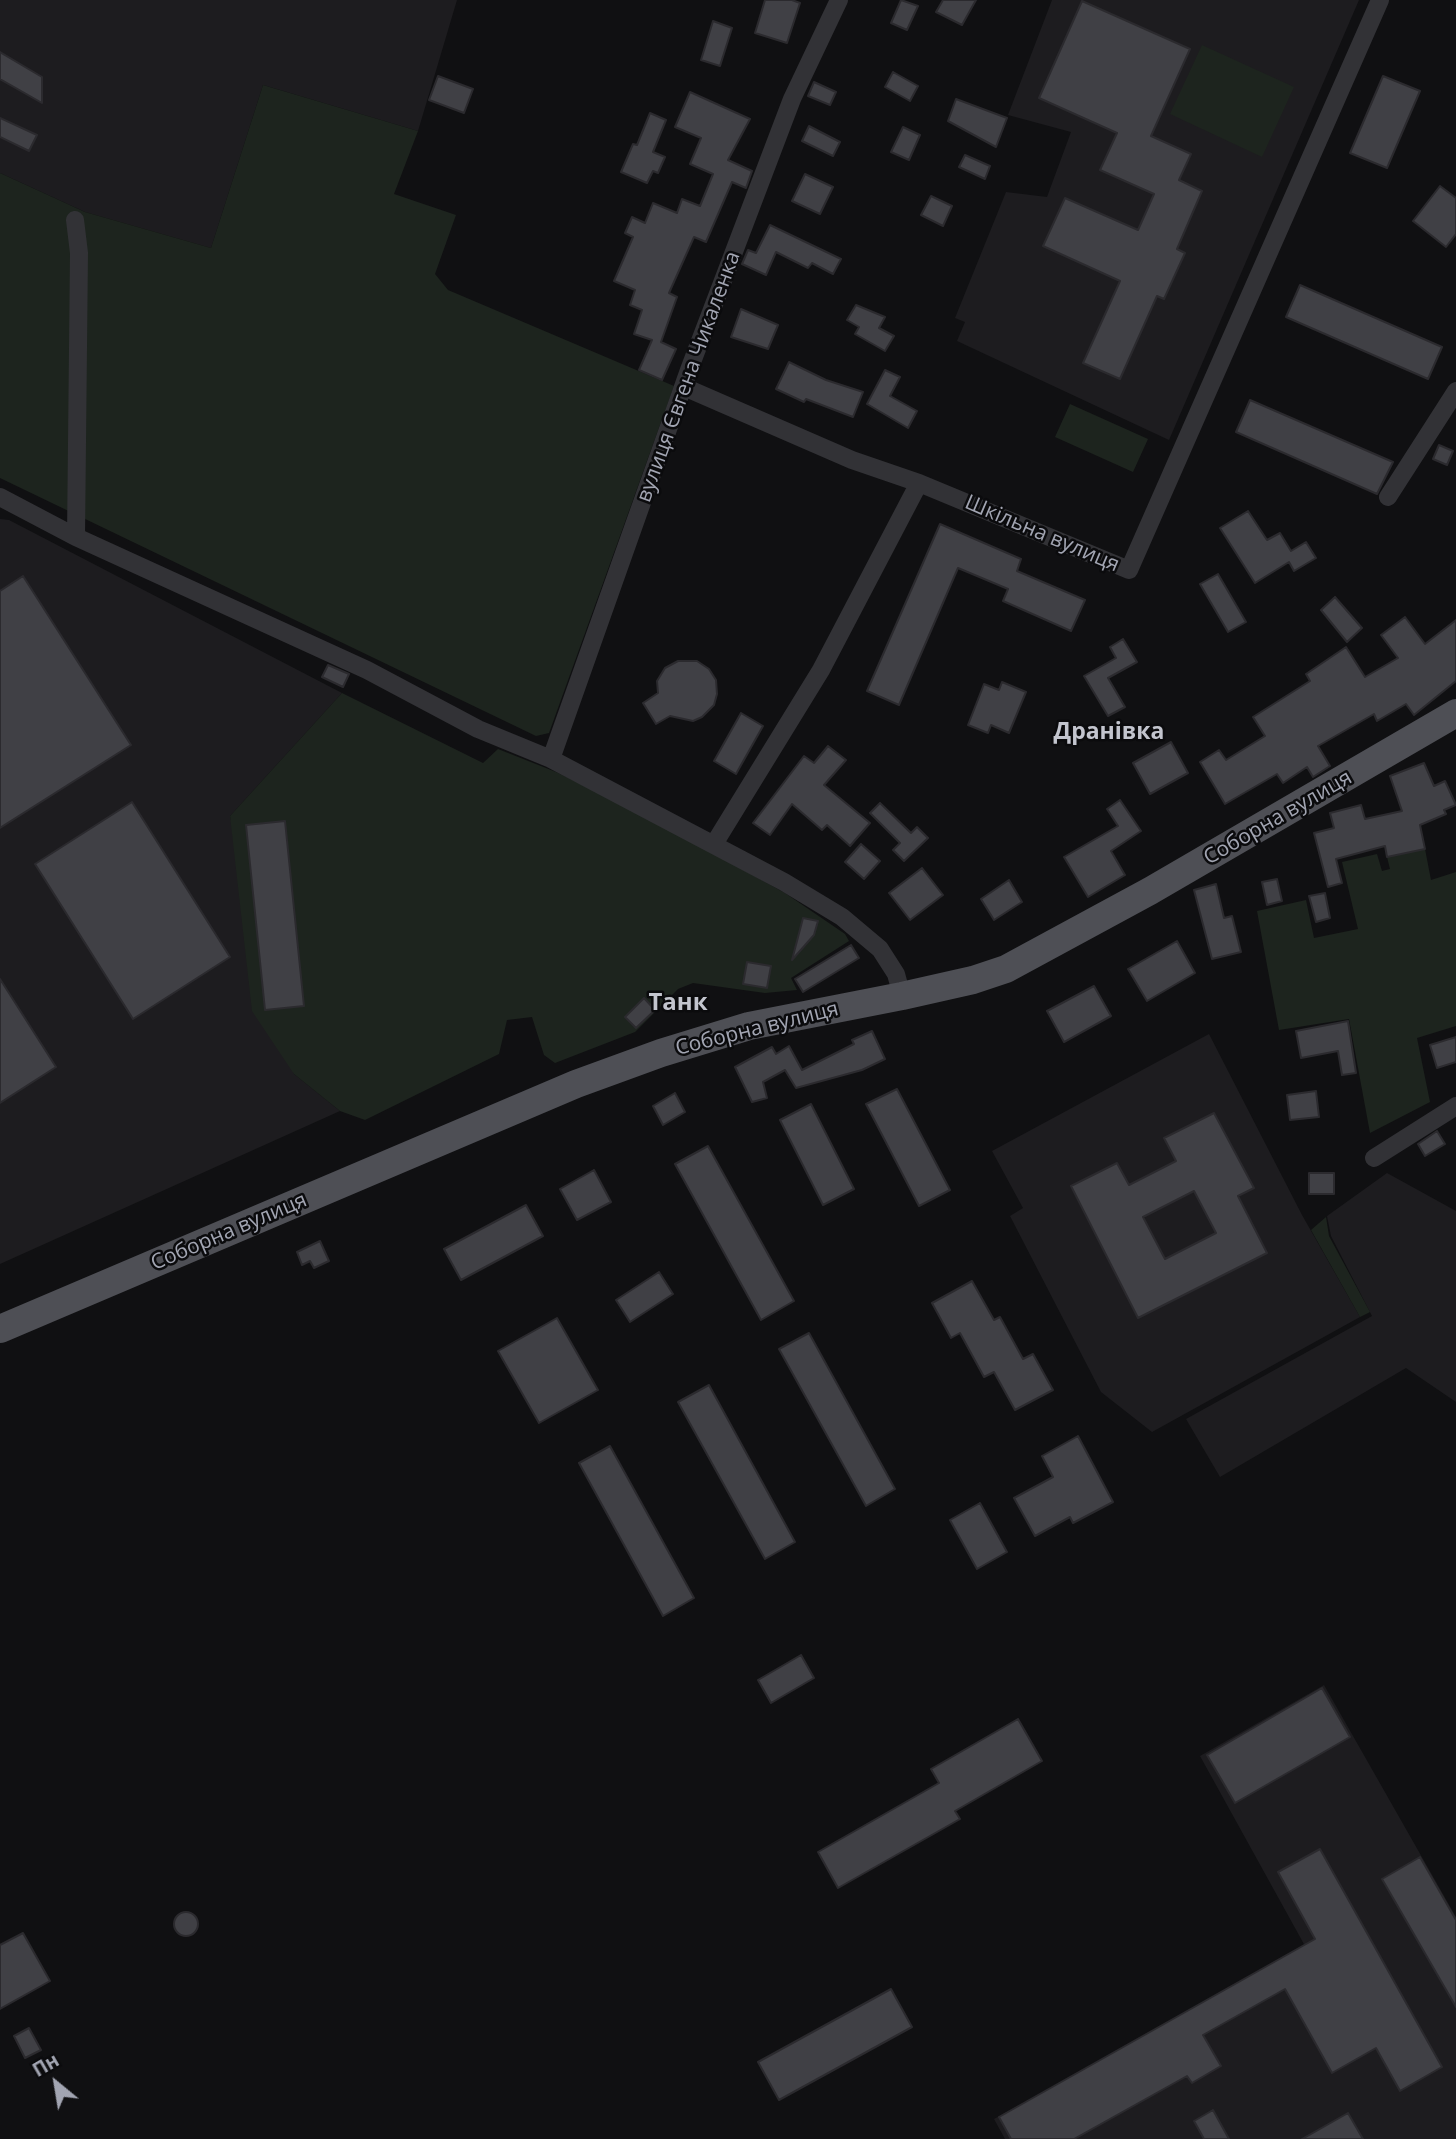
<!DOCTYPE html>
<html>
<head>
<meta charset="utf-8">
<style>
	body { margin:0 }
	#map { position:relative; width:1456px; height:2139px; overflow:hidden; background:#101012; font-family:"Open Sans",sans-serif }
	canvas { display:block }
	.north { position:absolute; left:21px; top:2048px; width:70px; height:70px; -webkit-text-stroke:5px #0b0b0d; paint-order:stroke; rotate:330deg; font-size:19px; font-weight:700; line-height:28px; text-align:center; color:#a2a5b2 }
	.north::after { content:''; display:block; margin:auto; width:24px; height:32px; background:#a2a5b2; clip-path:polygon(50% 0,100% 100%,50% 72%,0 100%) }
</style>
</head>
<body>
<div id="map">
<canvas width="1456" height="2139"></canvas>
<div class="north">Пн</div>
</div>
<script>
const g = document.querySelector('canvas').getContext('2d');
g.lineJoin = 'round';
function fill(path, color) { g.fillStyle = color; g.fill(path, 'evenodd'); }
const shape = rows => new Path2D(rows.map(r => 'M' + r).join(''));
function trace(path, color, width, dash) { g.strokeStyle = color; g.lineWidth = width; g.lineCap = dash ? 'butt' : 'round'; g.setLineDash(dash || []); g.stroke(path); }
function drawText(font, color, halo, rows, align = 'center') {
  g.font = font + ' "Open Sans",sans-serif'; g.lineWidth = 5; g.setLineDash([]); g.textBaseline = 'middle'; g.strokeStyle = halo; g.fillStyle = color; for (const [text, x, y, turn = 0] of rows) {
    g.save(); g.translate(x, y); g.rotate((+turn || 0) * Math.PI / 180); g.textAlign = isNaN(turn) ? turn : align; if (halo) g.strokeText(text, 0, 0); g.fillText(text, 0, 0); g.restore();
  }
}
const built = shape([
	[0,0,457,0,418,131,263,85,211,248,85,212,0,173],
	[1052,0,1359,0,1169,440,957,341,965,322,955,318,1006,192,1047,197,1071,132,1008,115],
	[0,519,9,520,342,693,230,816,294,1074,340,1111,0,1264],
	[1209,1034,1302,1215,1360,1317,1152,1432,1101,1392,1010,1216,1023,1208,992,1151],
	[1387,1173,1456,1211,1456,1402,1406,1368,1220,1477,1186,1419,1372,1316,1331,1236,1327,1216],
	[1324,1685,1456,1917,1456,2139,1005,2139,994,2119,1305,1946,1200,1756]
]);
const green = shape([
	[1202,45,1294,87,1262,157,1170,114],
	[263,85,418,131,394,194,456,215,435,274,448,290,674,386,549,733,536,736,0,478,0,173,85,212,211,248],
	[1070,404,1148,439,1133,472,1055,437],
	[342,693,483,763,498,749,556,772,640,813,785,893,845,934,849,941,791,978,797,990,765,993,693,983,678,989,635,1032,555,1063,544,1055,532,1017,507,1020,499,1054,365,1120,340,1111,294,1074,252,1011,230,816],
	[1425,849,1431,880,1456,872,1456,1026,1417,1038,1430,1102,1370,1133,1349,1019,1279,1030,1257,911,1306,900,1314,938,1358,929,1342,862,1377,854,1382,871,1390,869,1387,857],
	[1326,1217,1329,1236,1370,1312,1360,1317,1311,1230]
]);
const building = shape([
	[765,0,792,0,800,3,787,43,755,33,765,0],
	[901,0,918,6,907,30,891,23,901,0],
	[943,0,976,0,962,25,936,12,943,0],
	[1082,1,1190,49,1151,136,1191,154,1179,180,1202,191,1177,249,1185,253,1164,299,1157,296,1120,379,1083,363,1120,281,1043,246,1065,198,1138,230,1154,194,1100,170,1117,133,1039,98,1082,1],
	[713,21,732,28,720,66,701,60,713,21],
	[0,52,42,77,42,103,0,79,0,52],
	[893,72,918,86,910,101,885,87,893,72],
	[438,76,473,89,464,113,429,100,438,76],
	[1383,76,1420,91,1387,168,1350,153,1383,76],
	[814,82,836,92,830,105,808,96,814,82],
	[690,92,750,119,728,160,752,171,746,188,732,182,706,242,694,237,669,293,677,297,661,342,676,349,662,380,639,370,652,340,634,334,642,310,630,305,635,290,614,281,633,237,625,233,632,217,645,223,653,203,677,213,682,199,700,206,713,174,690,164,701,138,675,127,690,92],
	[956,99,1007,118,996,147,948,121,956,99],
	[650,113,666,120,653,152,665,157,658,173,653,171,647,183,621,172,633,144,637,145,650,113],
	[0,118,37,135,29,151,0,137,0,118],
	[809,126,840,142,833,156,802,141,809,126],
	[903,127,920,135,909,160,891,152,903,127],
	[965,155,990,166,985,179,959,167,965,155],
	[805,174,833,187,820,214,792,201,805,174],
	[1440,186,1456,198,1456,234,1446,247,1413,221,1440,186],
	[931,196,952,206,943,226,921,215,931,196],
	[770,225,841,259,833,274,812,263,808,268,776,252,766,275,742,264,748,250,756,253,770,225],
	[1300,285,1442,347,1428,379,1286,317,1300,285],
	[856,305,885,317,879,328,894,336,885,351,855,334,859,327,847,320,856,305],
	[741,309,778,325,768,349,731,337,741,309],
	[789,362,826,380,863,392,853,417,806,399,804,402,776,389,789,362],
	[885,370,900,377,890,396,917,411,908,428,867,404,885,370],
	[1250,400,1393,462,1377,494,1236,432,1250,400],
	[1439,445,1453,451,1447,465,1433,459,1439,445],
	[1248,511,1267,540,1280,533,1291,551,1306,542,1316,558,1294,571,1289,562,1255,583,1220,528,1248,511],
	[940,524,1021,559,1017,571,1085,600,1071,631,1003,601,1008,589,958,568,899,705,867,691,940,524],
	[1218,574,1246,622,1228,632,1200,584,1218,574],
	[23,576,131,745,0,828,0,591,23,576],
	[1335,597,1362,628,1347,642,1321,610,1335,597],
	[1405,617,1425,644,1456,620,1456,681,1414,715,1406,704,1377,721,1374,714,1318,746,1330,766,1313,777,1307,767,1283,783,1277,774,1225,804,1200,762,1219,750,1226,760,1265,736,1253,717,1310,681,1306,674,1346,647,1365,677,1398,658,1381,635,1405,617],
	[1123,639,1137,662,1108,678,1125,707,1108,716,1084,676,1116,658,1110,647,1123,639],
	[678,661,697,661,709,669,716,680,717,694,714,705,702,717,693,721,670,716,656,724,643,703,658,693,657,681,665,668,678,661],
	[328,665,349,674,343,687,322,677,328,665],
	[1002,682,1026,692,1009,733,991,725,988,733,968,725,984,684,999,690,1002,682],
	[741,713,763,726,736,774,714,761,741,713],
	[1171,742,1188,773,1150,794,1133,763,1171,742],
	[828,746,846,760,824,785,870,823,850,846,827,825,822,830,792,804,770,835,753,823,804,756,814,763,828,746],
	[1424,763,1434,786,1445,781,1456,805,1444,810,1446,814,1420,825,1425,849,1387,857,1385,846,1336,859,1342,883,1328,887,1314,833,1334,828,1330,813,1361,805,1365,819,1402,811,1390,776,1424,763],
	[1120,800,1141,831,1111,851,1125,875,1088,897,1064,857,1118,826,1107,809,1120,800],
	[132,802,230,957,133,1019,35,864,132,802],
	[880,803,911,833,917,827,928,838,904,861,893,850,900,843,870,813,880,803],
	[285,821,304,1006,265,1010,246,825,285,821],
	[861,844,880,861,864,879,845,862,861,844],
	[922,868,943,895,910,920,889,893,922,868],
	[1277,879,1282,901,1267,905,1262,882,1277,879],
	[1009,880,1022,902,994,920,981,899,1009,880],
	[1216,884,1224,918,1232,916,1241,952,1212,959,1194,890,1216,884],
	[1325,893,1330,918,1316,922,1309,896,1325,893],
	[803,918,818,921,814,935,792,960,803,918],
	[1177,941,1195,973,1147,1001,1128,969,1177,941],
	[851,945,859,958,803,992,795,979,851,945],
	[747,962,771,966,767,988,743,984,747,962],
	[0,979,56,1067,0,1103,0,979],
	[1094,986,1111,1016,1064,1042,1047,1011,1094,986],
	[644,998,655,1010,636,1028,625,1017,644,998],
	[1348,1021,1356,1073,1342,1075,1338,1051,1301,1058,1296,1031,1348,1021],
	[872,1031,885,1059,862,1070,796,1088,785,1070,763,1082,767,1098,752,1102,735,1067,772,1047,776,1054,789,1046,802,1070,854,1044,852,1040,872,1031],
	[1456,1037,1456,1062,1437,1068,1430,1045,1456,1037],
	[897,1089,950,1190,919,1206,866,1104,897,1089],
	[1316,1091,1319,1117,1290,1120,1287,1095,1316,1091],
	[675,1093,685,1112,663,1125,653,1106,675,1093],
	[811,1104,854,1189,823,1205,780,1120,811,1104],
	[1214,1113,1254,1188,1238,1196,1267,1253,1138,1318,1071,1186,1117,1163,1129,1185,1176,1161,1164,1138,1214,1113],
	[1194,1191,1216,1233,1165,1259,1143,1217,1194,1191],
	[1437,1131,1445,1144,1425,1156,1418,1144,1437,1131],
	[708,1146,794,1301,761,1320,675,1164,708,1146],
	[594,1170,611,1202,577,1220,560,1189,594,1170],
	[1309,1173,1334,1173,1334,1194,1309,1194,1309,1173],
	[526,1205,543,1236,461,1280,444,1249,526,1205],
	[320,1241,329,1261,314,1268,310,1261,302,1265,297,1252,320,1241],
	[659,1272,673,1294,630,1322,616,1300,659,1272],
	[972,1281,994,1320,1000,1317,1023,1359,1033,1354,1053,1390,1015,1410,994,1372,984,1377,960,1333,951,1338,932,1303,972,1281],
	[557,1318,598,1390,539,1423,498,1351,557,1318],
	[809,1333,895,1489,866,1506,779,1349,809,1333],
	[709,1385,795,1542,765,1559,678,1402,709,1385],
	[1078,1436,1113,1502,1073,1523,1070,1517,1035,1536,1014,1498,1053,1477,1042,1456,1078,1436],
	[610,1446,694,1598,663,1616,579,1463,610,1446],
	[980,1503,1007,1552,977,1569,950,1520,980,1503],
	[801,1655,814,1678,771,1703,758,1680,801,1655],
	[1322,1688,1350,1737,1235,1803,1207,1755,1322,1688],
	[1018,1719,1042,1761,955,1811,960,1819,838,1888,818,1852,939,1783,931,1769,1018,1719],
	[1320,1849,1442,2067,1400,2091,1376,2048,1332,2073,1285,1989,1203,2035,1221,2066,1192,2083,1187,2076,1074,2139,1011,2139,999,2117,1315,1939,1278,1872,1320,1849],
	[1420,1857,1456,1920,1456,2007,1382,1879,1420,1857],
	'174 1924a12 12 0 1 1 24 0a12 12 0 1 1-24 0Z',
	[23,1933,50,1981,0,2009,0,1945,23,1933],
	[891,1989,912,2027,779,2100,758,2062,891,1989],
	[29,2028,41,2050,25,2058,14,2036,29,2028],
	[1213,2110,1229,2139,1204,2139,1194,2121,1213,2110],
	[1348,2113,1363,2139,1302,2139,1348,2113]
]);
const minor = shape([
	[75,220,79,253,76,537],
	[684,387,852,460,919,483,1129,570,1380,0],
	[0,497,76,537,367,670,478,729,551,759,784,882,842,917,880,949,896,974,902,996],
	[1388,497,1456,391],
	[551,759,689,370,792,99,839,0],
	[714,844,821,670,919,483],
	[1374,1158,1456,1106]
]);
const primary = shape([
	[0,1329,576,1084,661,1053,749,1026,902,996,973,980,1006,969,1150,891,1456,713]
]);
const streetNames = [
	["вулиця Євгена Чикаленка",689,377,-70],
	["Шкільна вулиця",1042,534,23],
	["Соборна вулиця",1278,818,-30],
	["Соборна вулиця",757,1029,-14],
	["Соборна вулиця",229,1232,-23]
];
const neighbourhoodNames = [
	["Дранівка",1109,732]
];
const quarterNames = [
	["Танк",678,1003]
];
fill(built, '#1d1c1f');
fill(green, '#1d241e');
fill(building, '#404045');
trace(building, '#2b2a2e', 2);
trace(minor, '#323236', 18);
trace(primary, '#4e4f55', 28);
drawText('21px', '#a2a5b2', '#0b0b0d', streetNames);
drawText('bold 23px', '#c3c5ce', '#0b0b0d', neighbourhoodNames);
drawText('bold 24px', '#c3c5ce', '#0b0b0d', quarterNames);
</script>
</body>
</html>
